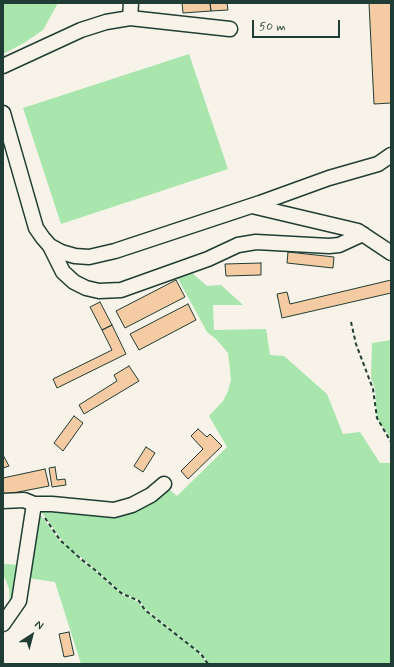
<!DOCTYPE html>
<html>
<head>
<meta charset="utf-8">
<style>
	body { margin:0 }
	#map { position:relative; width:394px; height:667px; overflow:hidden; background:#f7f3e8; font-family:Mynerve,sans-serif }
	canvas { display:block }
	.frame { position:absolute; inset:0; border:4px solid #1f3d34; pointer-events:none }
	.north { position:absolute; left:12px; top:615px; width:40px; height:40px; -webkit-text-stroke:3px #f7f3e8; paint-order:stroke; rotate:36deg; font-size:11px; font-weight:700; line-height:16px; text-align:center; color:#1f3d34 }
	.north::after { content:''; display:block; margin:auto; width:14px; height:18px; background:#1f3d34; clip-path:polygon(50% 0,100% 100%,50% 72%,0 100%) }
	.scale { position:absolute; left:252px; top:20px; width:88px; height:18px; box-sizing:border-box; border:2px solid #1f3d34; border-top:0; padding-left:5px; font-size:12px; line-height:14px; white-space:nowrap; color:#1f3d34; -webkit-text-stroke:3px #f7f3e8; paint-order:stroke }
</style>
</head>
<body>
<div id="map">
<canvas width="394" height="667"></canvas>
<div class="frame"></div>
<div class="north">N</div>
<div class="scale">50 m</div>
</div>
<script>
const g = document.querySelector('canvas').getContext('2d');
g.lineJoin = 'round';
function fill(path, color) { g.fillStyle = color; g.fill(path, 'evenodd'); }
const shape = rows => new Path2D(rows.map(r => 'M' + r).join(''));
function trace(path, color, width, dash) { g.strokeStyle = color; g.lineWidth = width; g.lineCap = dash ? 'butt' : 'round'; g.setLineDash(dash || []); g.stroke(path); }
const green = shape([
	[3,3,58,3,43,30,24,43,3,54],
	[189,54,228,169,61,224,23,108],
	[191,272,207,286,221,285,243,305,213,305,214,330,266,329,270,355,284,356,327,394,343,434,360,432,380,463,391,463,391,664,209,664,202,654,146,609,139,600,122,593,75,552,81,560,95,571,121,594,138,602,145,610,186,642,201,655,207,664,81,664,55,582,28,578,37,510,59,540,68,546,61,539,40,510,91,512,166,487,177,496,227,447,209,416,223,401,228,391,231,380,228,353,216,339,207,332,177,277],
	[391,340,391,439,377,418,375,389,371,378,372,343],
	[5,564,21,565,16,597,10,607,9,589,5,578,3,578,3,565]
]);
const building = shape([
	[182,3,210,3,211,11,183,13,182,3],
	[210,3,227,3,228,10,211,11,210,3],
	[369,3,391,3,391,103,374,104,369,3],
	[288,252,334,257,333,268,287,263,288,252],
	[261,263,261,275,226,276,225,264,261,263],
	[176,280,185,297,125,328,116,311,176,280],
	[391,280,391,293,282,318,277,294,287,292,290,304,391,280],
	[100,302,112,325,102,330,90,307,100,302],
	[188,304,196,320,139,350,130,334,188,304],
	[112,325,126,354,57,388,53,379,112,350,102,330,112,325],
	[129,366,139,381,84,414,79,405,117,381,114,375,129,366],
	[74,416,83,423,63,451,54,443,74,416],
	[198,429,207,437,210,434,222,446,188,479,181,471,203,449,191,436,198,429],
	[146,447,155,453,143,472,134,466,146,447],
	[3,455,9,466,3,468,3,455],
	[55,467,57,480,65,479,66,485,52,487,49,468,55,467],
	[45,469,49,486,3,495,3,478,45,469],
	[69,632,74,655,64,657,59,634,69,632]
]);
const path = shape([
	[351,322,356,344,373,389,377,418,391,442],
	[45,518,60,540,81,559,95,570,121,593,139,601,145,610,201,654,208,664]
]);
const minor = shape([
	[130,18,131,3],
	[3,66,81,30,106,22,130,18,230,29],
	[3,113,36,228,43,238,50,246,61,252,75,256,89,257,115,251,260,203,329,178,378,164,391,155],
	[252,206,358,231,391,253],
	[50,246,63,272,74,282,86,288,99,291,121,290,208,259,238,245,256,242,329,246,339,245,363,234],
	[3,501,24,500,34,504,52,504,114,510,132,505,151,495,164,484],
	[3,624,19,601,34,504]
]);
fill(green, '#a8e6ad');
fill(building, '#f5cba4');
trace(building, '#1f3d34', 1);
trace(minor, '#1f3d34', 17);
trace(path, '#1f3d34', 2, [4, 3]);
trace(minor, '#f7f3e8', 14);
</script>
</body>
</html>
